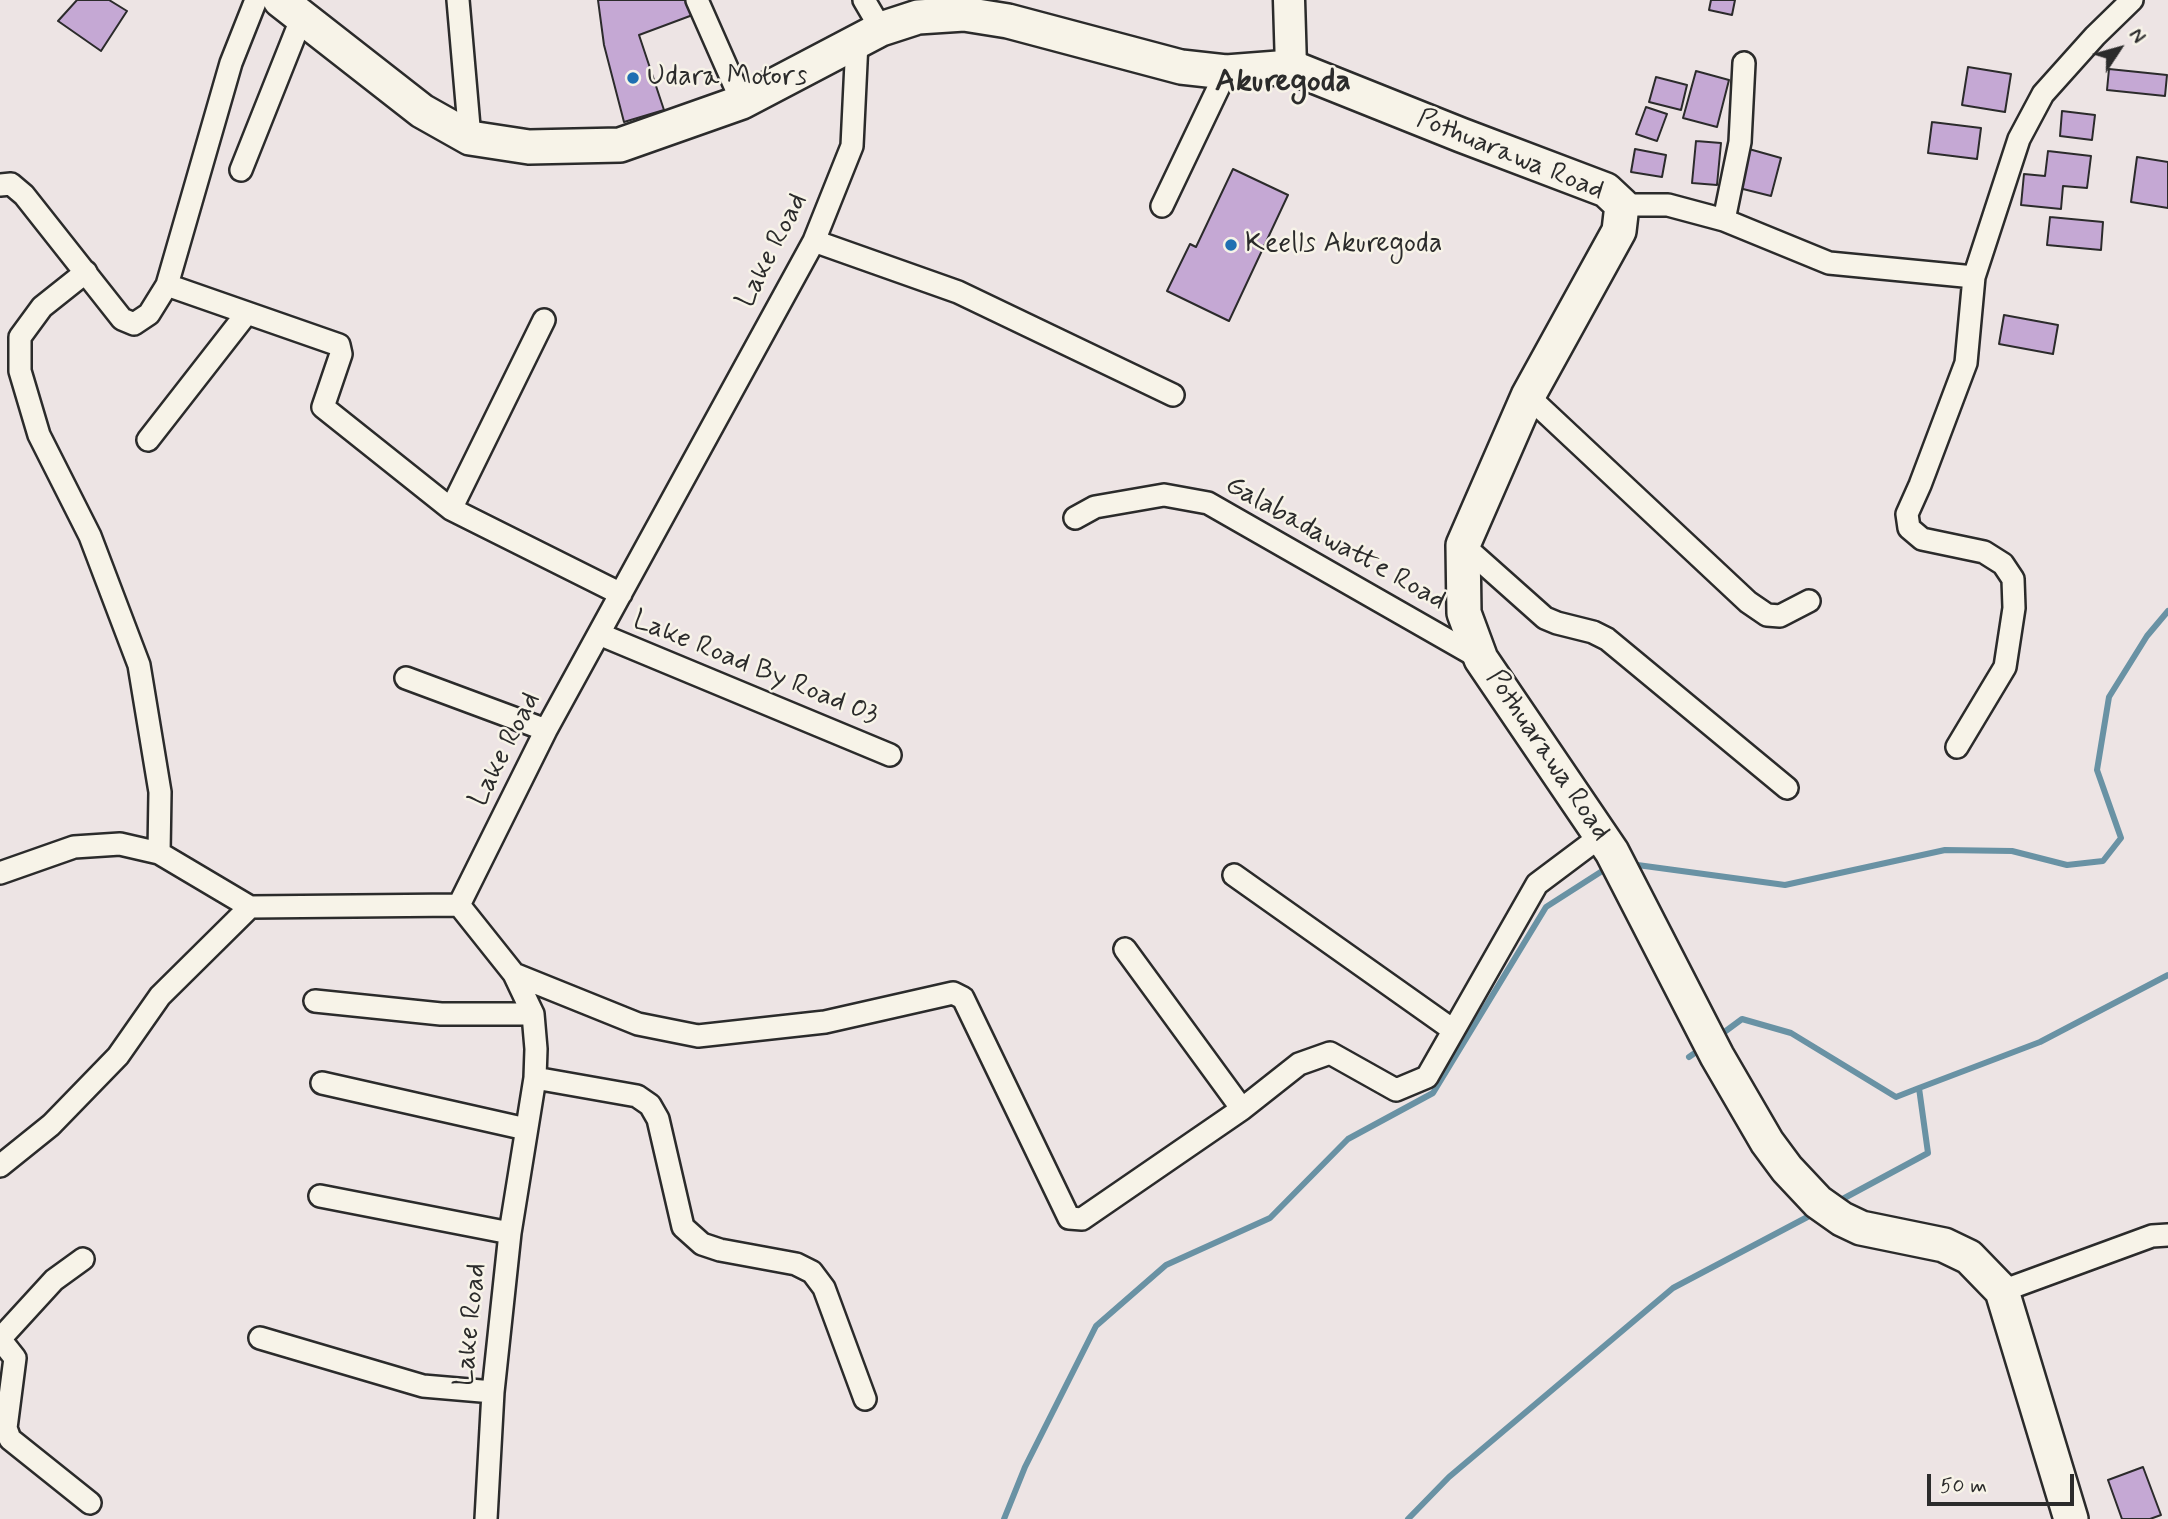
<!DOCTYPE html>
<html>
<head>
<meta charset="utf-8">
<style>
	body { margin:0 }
	#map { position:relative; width:2168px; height:1519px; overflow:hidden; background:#ede4e4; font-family:Mynerve,sans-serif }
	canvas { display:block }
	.north { position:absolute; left:2084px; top:14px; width:70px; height:70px; -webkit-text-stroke:5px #f7f3e8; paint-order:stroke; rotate:54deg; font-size:19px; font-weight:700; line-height:28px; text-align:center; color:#2b2b2b }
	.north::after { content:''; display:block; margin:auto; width:24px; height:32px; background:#2b2b2b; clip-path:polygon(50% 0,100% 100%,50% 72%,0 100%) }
	.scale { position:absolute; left:1927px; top:1474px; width:147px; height:32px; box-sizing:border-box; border:4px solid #2b2b2b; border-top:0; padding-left:9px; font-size:21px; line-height:24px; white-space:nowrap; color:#2b2b2b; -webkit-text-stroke:5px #f7f3e8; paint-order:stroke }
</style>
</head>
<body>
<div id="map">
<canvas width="2168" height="1519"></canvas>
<div class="north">N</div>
<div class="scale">50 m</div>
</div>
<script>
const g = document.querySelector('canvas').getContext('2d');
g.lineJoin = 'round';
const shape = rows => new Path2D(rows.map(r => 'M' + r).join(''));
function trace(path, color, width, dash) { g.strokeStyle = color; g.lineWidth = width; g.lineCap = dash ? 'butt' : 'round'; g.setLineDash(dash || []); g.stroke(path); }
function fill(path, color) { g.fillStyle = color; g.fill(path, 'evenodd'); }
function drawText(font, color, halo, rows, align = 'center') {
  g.font = font + ' Mynerve,sans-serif'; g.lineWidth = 5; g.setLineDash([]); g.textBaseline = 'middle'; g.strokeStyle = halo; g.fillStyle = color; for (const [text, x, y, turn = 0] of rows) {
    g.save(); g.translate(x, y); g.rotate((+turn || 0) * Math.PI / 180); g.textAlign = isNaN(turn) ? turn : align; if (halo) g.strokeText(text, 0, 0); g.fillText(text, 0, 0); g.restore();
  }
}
const stream = shape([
	[1630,864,1785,885,1945,850,2012,851,2067,865,2103,861,2121,838,2097,770,2109,697,2147,636,2168,611],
	[1719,1036,1742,1019,1791,1033,1896,1097,1919,1088],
	[1689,1057,1702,1048],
	[1837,1202,1928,1153,1919,1088,2040,1042,2168,975],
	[1004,1519,1025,1467,1096,1326,1166,1265,1270,1218,1348,1139,1433,1093,1546,907,1610,866],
	[1408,1519,1449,1477,1673,1288,1815,1213]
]);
const building = shape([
	[77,0,109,0,127,11,101,51,58,21,77,0],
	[598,0,693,0,698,13,639,35,664,110,624,122,604,45,598,0],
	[1711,0,1735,0,1732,15,1709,10,1711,0],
	[1968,67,2011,74,2005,112,1962,105,1968,67],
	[2109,69,2167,75,2165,96,2107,90,2109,69],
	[1696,71,1729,80,1717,127,1683,118,1696,71],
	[1656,77,1687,85,1681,110,1649,102,1656,77],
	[1646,107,1667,114,1657,141,1636,134,1646,107],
	[2062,111,2095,115,2092,140,2060,136,2062,111],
	[1932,122,1981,128,1977,159,1928,153,1932,122],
	[1696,141,1721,143,1717,185,1692,183,1696,141],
	[1635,149,1666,155,1662,177,1631,172,1635,149],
	[1749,149,1781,158,1771,196,1739,188,1749,149],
	[2048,151,2091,156,2087,188,2063,186,2061,209,2021,205,2024,174,2045,176,2048,151],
	[2137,157,2168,162,2168,208,2131,202,2137,157],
	[1233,169,1288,195,1229,321,1167,291,1190,244,1196,247,1233,169],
	[2050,217,2103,222,2101,250,2047,245,2050,217],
	[2004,315,2058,325,2053,354,1999,344,2004,315],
	[2143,1467,2161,1515,2150,1519,2122,1519,2108,1480,2143,1467]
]);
const street = shape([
	[458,0,470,138],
	[697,0,742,102],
	[864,0,881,29],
	[241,170,302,17],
	[0,185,11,184,24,195,122,319,134,324,149,314,167,285,231,63,256,0],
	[1622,205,1668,205,1724,220,1829,263,1974,277],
	[1162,206,1226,72],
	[1724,220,1740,142,1744,63],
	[814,241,958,292,1173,395],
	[86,272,42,307,20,337,20,371,39,435,90,536,139,665,160,792,159,853],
	[167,285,339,345,341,354,323,407,451,509,621,594],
	[1528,396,1748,602,1767,615,1780,616,1809,601],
	[148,440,247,313],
	[451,509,544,320],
	[1075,518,1095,507,1164,495,1208,503,1481,659],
	[1463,545,1545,618,1557,623,1593,632,1607,639,1787,788],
	[599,634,890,755],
	[406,678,546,730],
	[1957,747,2005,667,2014,608,2013,579,2003,564,1984,552,1922,539,1909,528,1907,514,1920,485,1966,363,1974,277,2019,139,2043,94,2095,36,2132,0],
	[0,873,74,847,120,844,159,853,250,907,459,905],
	[1234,875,1453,1030],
	[1125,949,1242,1109],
	[514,974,638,1024,698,1036,825,1022,953,993,963,998,1069,1218,1082,1219,1242,1109,1299,1064,1330,1053,1396,1090,1427,1077,1537,884,1601,836],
	[315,1001,441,1014,533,1014],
	[535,1078,637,1096,650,1105,658,1119,683,1227,702,1244,720,1250,796,1264,812,1272,824,1288,865,1399],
	[322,1083,526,1129],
	[0,1166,51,1125,118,1056,160,996,250,907],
	[320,1196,510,1233],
	[2002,1291,2152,1236,2168,1235],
	[260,1338,423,1386,493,1392],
	[0,1339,15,1358,6,1428,10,1439,90,1503],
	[0,1339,54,1280,83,1259],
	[486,1519,493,1392,510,1233,535,1078,536,1049,533,1014,514,974,459,905,546,730,814,241,852,146,857,42]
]);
const secondary = shape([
	[1289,0,1291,67]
]);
const primary = shape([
	[280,0,422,111,470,138,529,147,620,145,742,102,881,29,918,17,964,14,1008,21,1181,67,1226,72,1291,67,1461,135,1606,190,1622,205,1619,231,1528,396,1463,545,1464,613,1481,659,1612,852,1717,1056,1767,1142,1787,1169,1818,1202,1842,1219,1861,1228,1944,1245,1969,1257,2002,1291,2071,1519]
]);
const markers = [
	[633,78,7,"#1f6fb2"],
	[1231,245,7,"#1f6fb2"]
];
const poiNames = [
	["Udara Motors",647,78],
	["Keells Akuregoda",1245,245]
];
const streetNames = [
	["Pothuarawa Road",1510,156,22],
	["Lake Road",773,251,-63],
	["Galabadawatte Road",1335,544,29],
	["Lake Road By Road 03",755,669,22],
	["Lake Road",506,750,-63],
	["Pothuarawa Road",1547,756,56],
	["Lake Road",472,1325,-84]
];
const quarterNames = [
	["Akuregoda",1283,83]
];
trace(stream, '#6992a4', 6);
fill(building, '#c5a8d4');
trace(building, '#2b2b2b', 2);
trace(street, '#2b2b2b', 26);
trace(secondary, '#2b2b2b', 35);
trace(primary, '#2b2b2b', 38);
trace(street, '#f7f3e8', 21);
trace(secondary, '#f7f3e8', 30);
trace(primary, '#f7f3e8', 33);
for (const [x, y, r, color] of markers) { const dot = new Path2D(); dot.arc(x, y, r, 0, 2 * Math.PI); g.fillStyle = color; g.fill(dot); trace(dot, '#f7f3e8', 2.5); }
drawText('28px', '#2b2b2b', '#f7f3e8', poiNames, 'left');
drawText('28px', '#2b2b2b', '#f7f3e8', streetNames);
drawText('bold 32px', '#2b2b2b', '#f7f3e8', quarterNames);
</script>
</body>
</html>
